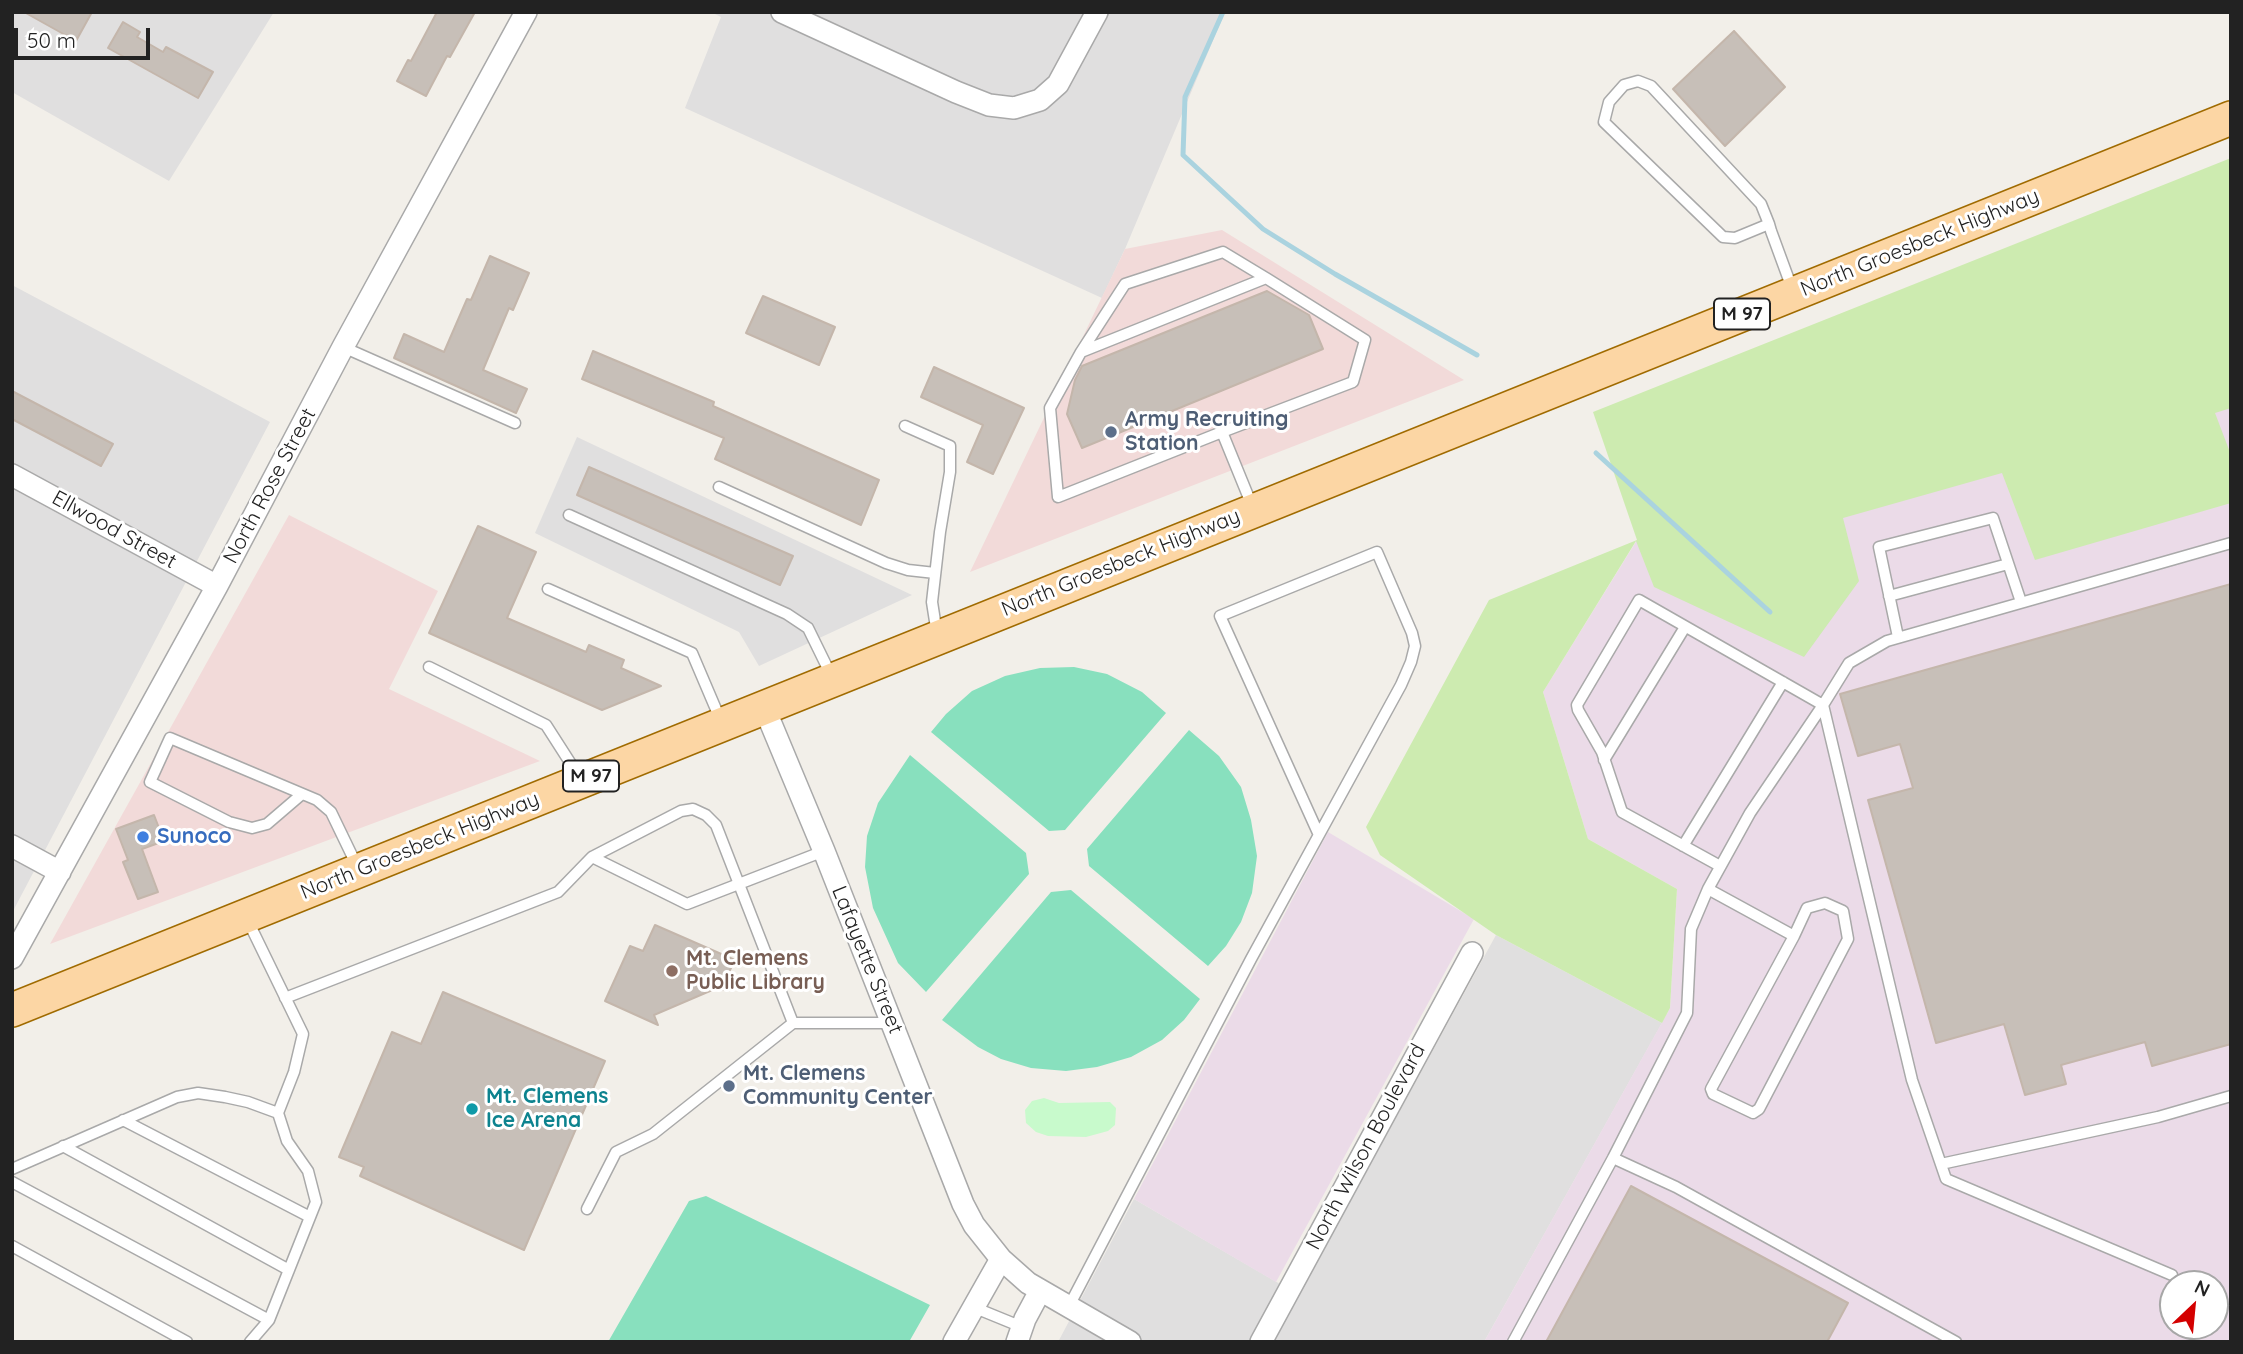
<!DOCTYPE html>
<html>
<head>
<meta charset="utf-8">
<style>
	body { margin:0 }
	#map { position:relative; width:2243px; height:1354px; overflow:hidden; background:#f2efe9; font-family:Quicksand,sans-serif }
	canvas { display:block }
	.frame { position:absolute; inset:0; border:14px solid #222; pointer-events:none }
	.north { position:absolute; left:2159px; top:1270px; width:70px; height:70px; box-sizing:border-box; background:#fff; border:2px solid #a7a7a7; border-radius:50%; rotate:26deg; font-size:19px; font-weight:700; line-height:28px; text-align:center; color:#222 }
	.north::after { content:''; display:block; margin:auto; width:24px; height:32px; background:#d40000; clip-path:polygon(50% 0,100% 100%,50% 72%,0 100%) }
	.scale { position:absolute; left:14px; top:28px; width:136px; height:32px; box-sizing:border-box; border:4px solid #222; border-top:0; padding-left:9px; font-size:21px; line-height:24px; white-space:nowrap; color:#222; -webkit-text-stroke:5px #fff; paint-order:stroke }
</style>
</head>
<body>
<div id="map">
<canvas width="2243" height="1354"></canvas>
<div class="frame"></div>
<div class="north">N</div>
<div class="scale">50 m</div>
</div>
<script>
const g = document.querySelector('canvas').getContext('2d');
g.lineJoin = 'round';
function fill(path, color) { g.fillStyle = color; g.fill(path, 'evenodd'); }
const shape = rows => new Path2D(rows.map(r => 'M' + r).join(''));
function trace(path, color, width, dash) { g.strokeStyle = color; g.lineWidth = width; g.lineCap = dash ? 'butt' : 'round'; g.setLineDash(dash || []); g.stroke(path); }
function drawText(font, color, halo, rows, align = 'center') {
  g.font = font + ' Quicksand,sans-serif'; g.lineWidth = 6; g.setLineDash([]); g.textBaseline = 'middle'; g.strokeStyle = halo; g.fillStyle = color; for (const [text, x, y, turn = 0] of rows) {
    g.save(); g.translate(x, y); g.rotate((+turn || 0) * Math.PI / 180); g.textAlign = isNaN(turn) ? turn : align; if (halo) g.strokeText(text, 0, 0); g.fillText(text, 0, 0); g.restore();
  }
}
const residential = shape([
	[12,12,274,12,169,181,12,92],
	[711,12,1225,12,1125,249,1102,298,685,108,721,17],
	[12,285,270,422,12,913],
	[577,437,912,595,759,666,739,632,535,533],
	[1496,935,1662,1023,1484,1342,1058,1342,1134,1199,1299,1295]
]);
const commercial = shape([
	[1222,230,1464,380,970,572,1125,249],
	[289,515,438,591,389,689,540,761,50,944]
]);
const industrial = shape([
	[2231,378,2231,1342,1484,1342,1670,1008,1677,889,1588,839,1543,692,1637,540],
	[2173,1284,2215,1284,2215,1326,2173,1326],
	[1328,832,1474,919,1276,1282,1134,1199]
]);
const grass = shape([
	[2231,158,2231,408,2215,413,2231,455,2231,503,2035,560,2002,473,1843,518,1859,581,1804,657,1654,587,1636,541,1543,692,1588,839,1677,889,1670,1008,1662,1023,1496,935,1380,855,1366,827,1489,600,1637,540,1593,412]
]);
const park = shape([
	[1044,1098,1059,1103,1110,1102,1116,1108,1115,1125,1108,1131,1086,1137,1048,1136,1036,1132,1026,1123,1025,1110,1032,1101]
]);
const pitch = shape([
	[1074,667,1107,674,1142,692,1166,713,1065,830,1049,831,931,732,946,714,972,691,1005,676,1040,668],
	[1189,730,1219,756,1241,787,1251,820,1257,856,1252,893,1241,922,1226,946,1208,966,1089,866,1087,849],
	[910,755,1026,853,1029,874,926,992,898,963,873,908,865,867,867,836,878,803],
	[1071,890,1200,999,1184,1020,1162,1040,1131,1057,1097,1067,1066,1071,1031,1068,1001,1059,978,1047,942,1020,1051,892],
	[706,1196,930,1305,909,1342,608,1342,689,1201]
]);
const stream = shape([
	[1223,12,1185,97,1183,155,1263,229,1335,274,1477,355],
	[1596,453,1770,612]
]);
const building = shape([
	[24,12,92,12,76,41,24,12],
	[437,12,475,12,450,57,447,56,426,96,397,81,408,60,411,61,437,12],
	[123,22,140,32,137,37,163,52,166,47,213,72,198,98,108,48,123,22],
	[1734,31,1785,87,1725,146,1673,89,1734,31],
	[490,256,529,273,513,310,509,308,483,370,527,389,516,413,394,358,404,334,444,352,467,299,471,300,490,256],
	[1267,291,1309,315,1323,349,1082,448,1067,414,1075,380,1082,366,1267,291],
	[763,296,835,327,819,365,746,333,763,296],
	[593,351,714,402,713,406,879,480,861,525,715,459,724,438,582,379,593,351],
	[934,367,1024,408,993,474,967,462,983,425,921,397,934,367],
	[12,391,113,444,101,466,12,419,12,391],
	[589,467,793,556,780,585,577,495,589,467],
	[478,526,536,552,507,618,586,652,589,645,624,660,621,668,661,686,602,710,429,633,478,526],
	[2231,584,2231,1044,2152,1066,2145,1042,2061,1065,2066,1084,2025,1095,2004,1024,1936,1043,1868,800,1913,788,1900,744,1858,756,1840,694,2231,584],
	[154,815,164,841,142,849,158,892,138,899,123,862,128,860,116,829,154,815],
	[655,925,735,960,727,976,732,978,723,990,717,988,654,1015,658,1025,605,1001,630,946,643,951,655,925],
	[443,992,605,1061,524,1250,360,1176,364,1167,339,1157,392,1032,421,1044,443,992],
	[1631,1186,1848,1303,1827,1342,1546,1342,1631,1186]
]);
const service = shape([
	[1769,224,1735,238,1723,237,1604,122,1609,102,1624,85,1638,81,1651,86,1761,204,1769,224,1771,231,1793,291],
	[343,347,515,423],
	[1081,352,1125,284,1223,252,1266,278],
	[905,426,950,446,950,472,940,532,932,602,937,634],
	[1222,432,1058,497,1050,408,1081,352,1266,278,1365,340,1353,382,1222,432,1253,508],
	[719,487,886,563,908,570,935,573],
	[569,515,787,614,808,628,832,677],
	[548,589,692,653,721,721],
	[1889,596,2008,564],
	[1898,637,1879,547,1993,518,2021,602],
	[429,667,546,725,580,778],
	[1604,760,1685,627],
	[302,794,267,824,252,828,229,822,150,782,170,738,317,800,331,812,358,868],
	[1683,846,1783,682],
	[592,857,681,811,693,809,706,815,716,825,793,1023,893,1023],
	[1708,889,1794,936,1807,908,1825,903,1843,911,1848,939,1759,1109,1753,1113,1713,1094,1711,1089,1794,936],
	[248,921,303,1034,294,1072,278,1113,287,1141,308,1171,316,1202,269,1320,250,1342],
	[285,998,558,892,592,857,687,904,824,851],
	[123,1120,310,1217],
	[63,1146,289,1270],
	[1613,1158,1676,1187,1956,1342],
	[1941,1164,2158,1117,2231,1096],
	[12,1169,177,1097,198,1093,225,1097,248,1102,278,1113],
	[12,1182,269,1320],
	[587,1209,616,1152,653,1134,793,1023],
	[12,1246,187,1342],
	[2172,1275,1946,1179,1912,1080,1823,705,1849,663,1887,641,2231,543],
	[973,1307,1022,1327],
	[1068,1308,1251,959,1401,685,1411,662,1415,646,1412,633,1377,552,1220,616,1319,835],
	[1513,1342,1613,1158,1687,1013,1691,929,1708,889,1750,813,1823,705,1639,600,1577,705,1578,710,1602,752,1622,812,1720,866]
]);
const minor = shape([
	[782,12,956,92,989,105,1014,108,1040,100,1058,84,1097,12],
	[12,475,217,586],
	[764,707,824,851,963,1204,974,1225,1001,1259,1028,1283,1130,1342],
	[12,846,60,872],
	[12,958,217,586,343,347,526,12],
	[954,1342,1001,1259],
	[1017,1342,1025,1319,1040,1291],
	[1261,1342,1472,953]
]);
const primary = shape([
	[12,1010,2231,118]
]);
const markers = [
	[1111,432,7,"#5c6f8a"],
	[143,837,7,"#3f7fe0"],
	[672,971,7,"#8d6e63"],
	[729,1086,7,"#5c6f8a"],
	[472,1109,7,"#0f9aa8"]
];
const shields = [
	[1742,314,56],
	[591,776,56]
];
const shieldNames = [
	["M 97",1742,314],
	["M 97",591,776]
];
const streetNames = [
	["North Groesbeck Highway",1920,243,-22],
	["North Rose Street",270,486,-62],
	["Ellwood Street",114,530,29],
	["North Groesbeck Highway",1121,563,-22],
	["North Groesbeck Highway",420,846,-22],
	["Lafayette Street",867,960,68],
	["North Wilson Boulevard",1366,1147,-62]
];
const serviceNames = [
	["Army Recruiting",1125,420],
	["Station",1125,444],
	["Mt. Clemens",743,1074],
	["Community Center",743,1098]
];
const shopNames = [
	["Sunoco",157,837]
];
const educationNames = [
	["Mt. Clemens",686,959],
	["Public Library",686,983]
];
const cultureNames = [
	["Mt. Clemens",486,1097],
	["Ice Arena",486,1121]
];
fill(residential, '#e0dfdf');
fill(commercial, '#f2dad9');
fill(industrial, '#ebdbe8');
fill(grass, '#cdebb0');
fill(park, '#c8facc');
fill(pitch, '#88e0be');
trace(stream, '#aad3df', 5);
fill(building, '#c7bfb8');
trace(building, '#c4b6ab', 2);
trace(service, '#a9a9a9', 13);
trace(minor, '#a9a9a9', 24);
trace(primary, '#a06b00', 36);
trace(service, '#fff', 10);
trace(minor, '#fff', 21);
trace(primary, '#fcd6a4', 33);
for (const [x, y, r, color] of markers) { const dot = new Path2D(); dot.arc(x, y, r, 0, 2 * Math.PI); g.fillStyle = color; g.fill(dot); trace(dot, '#fff', 2.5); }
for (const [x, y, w] of shields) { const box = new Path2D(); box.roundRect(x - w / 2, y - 15.5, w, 31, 5); g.fillStyle = '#fff'; g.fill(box); trace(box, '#222', 2); }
drawText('bold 19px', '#222', null, shieldNames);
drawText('21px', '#222', '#fff', streetNames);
drawText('bold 21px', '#4e5e75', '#fff', serviceNames, 'left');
drawText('bold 21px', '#366cbe', '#fff', shopNames, 'left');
drawText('bold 21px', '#785e54', '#fff', educationNames, 'left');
drawText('bold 21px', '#0d838f', '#fff', cultureNames, 'left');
</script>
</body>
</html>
